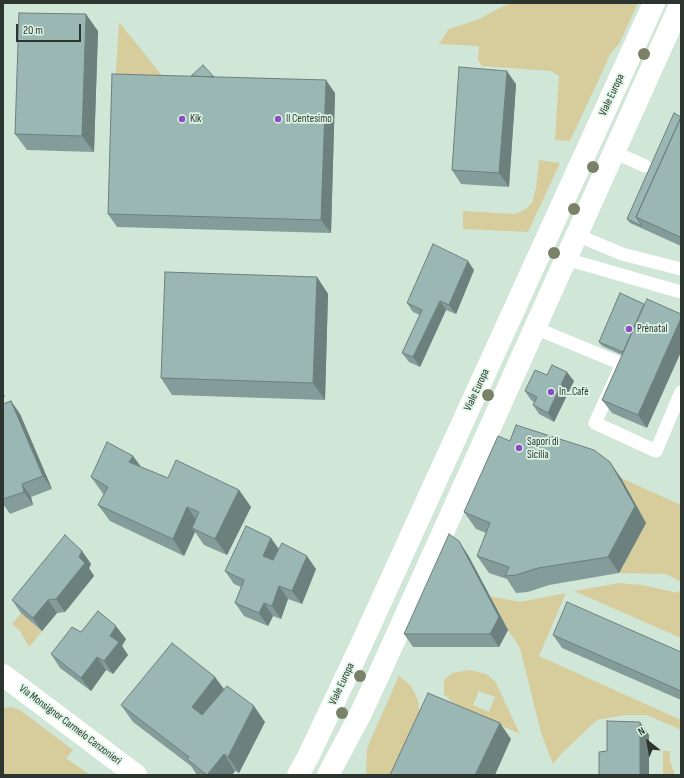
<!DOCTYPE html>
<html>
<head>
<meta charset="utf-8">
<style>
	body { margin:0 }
	#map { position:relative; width:684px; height:778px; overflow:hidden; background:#d0e7d8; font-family:"Sofia Sans Condensed",sans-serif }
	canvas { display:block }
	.frame { position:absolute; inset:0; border:4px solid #2c352f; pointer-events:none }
	.north { position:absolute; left:628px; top:722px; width:40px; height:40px; -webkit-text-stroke:3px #ddf5e5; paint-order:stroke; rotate:329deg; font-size:11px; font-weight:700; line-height:16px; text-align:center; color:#2c352f }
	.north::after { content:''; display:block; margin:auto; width:14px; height:18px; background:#2c352f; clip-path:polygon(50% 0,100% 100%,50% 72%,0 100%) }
	.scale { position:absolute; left:16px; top:24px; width:65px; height:18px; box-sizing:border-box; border:2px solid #2c352f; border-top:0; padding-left:5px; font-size:12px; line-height:14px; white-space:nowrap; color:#2c352f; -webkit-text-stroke:3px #ddf5e5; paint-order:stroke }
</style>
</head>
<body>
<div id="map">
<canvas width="684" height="778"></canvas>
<div class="frame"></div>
<div class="north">N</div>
<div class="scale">20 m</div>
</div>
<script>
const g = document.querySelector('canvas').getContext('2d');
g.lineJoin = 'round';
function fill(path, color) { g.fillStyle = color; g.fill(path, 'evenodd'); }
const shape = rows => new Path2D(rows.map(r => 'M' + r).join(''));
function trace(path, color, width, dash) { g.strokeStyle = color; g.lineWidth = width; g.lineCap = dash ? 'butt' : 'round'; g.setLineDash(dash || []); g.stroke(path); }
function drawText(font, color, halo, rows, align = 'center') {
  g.font = font + ' "Sofia Sans Condensed",sans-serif'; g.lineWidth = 3.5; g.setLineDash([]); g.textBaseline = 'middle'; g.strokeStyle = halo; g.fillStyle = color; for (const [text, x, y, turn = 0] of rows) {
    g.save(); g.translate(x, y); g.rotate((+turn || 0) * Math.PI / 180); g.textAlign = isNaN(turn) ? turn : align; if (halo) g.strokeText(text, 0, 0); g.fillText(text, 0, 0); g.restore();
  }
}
const green = shape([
	[510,3,638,3,619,44,611,53,570,141,555,140,559,76,551,71,482,66,478,60,479,46,439,44,449,29,477,20],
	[119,22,172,88,113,118],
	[539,160,560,163,528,232,463,229,463,211,515,214,526,209,532,203,536,188],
	[621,478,681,505,681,582,666,574,619,573,646,523],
	[619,583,642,585,678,593,681,588,681,638,574,591],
	[566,593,539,656,681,720,681,730,647,715,625,715,597,720,562,753,553,764,541,733,520,648,508,630,490,596,520,602],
	[21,613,42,631,29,647,20,631,12,624],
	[470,670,486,674,495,681,520,734,455,705,444,694,444,680,452,673],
	[479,691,495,697,489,712,473,705],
	[399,676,411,686,418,700,420,719,393,775,366,775,367,748],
	[10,707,20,710,73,750,66,758,90,775,3,775,3,708],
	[663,751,670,751,670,761,675,775,663,775]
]);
const service = shape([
	[614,152,645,166],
	[577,235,622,254,681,269],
	[566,259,681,292],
	[535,328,622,364,595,423,656,451,681,392]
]);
const minor = shape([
	[3,675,136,775]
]);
const secondary = shape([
	[298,775,308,757,362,643,654,3],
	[328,775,360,715,381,670,681,3]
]);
const trees = [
	[644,54],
	[593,167],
	[574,209],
	[554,253],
	[488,395],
	[360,676],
	[342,713]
];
const wall = shape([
	[98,31,94,152,27,150,15,134],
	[214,77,335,93,331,233,117,227,108,214],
	[516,84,509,187,461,184,452,170],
	[681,117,681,246,630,223,627,219],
	[474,270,456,314,446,310,420,367,409,362,402,353,420,315,413,312,407,303],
	[317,277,328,294,325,400,172,395,161,378],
	[620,293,647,428,612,413,602,400,622,355,602,346,599,342],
	[547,375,574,381,554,422,539,414,533,405,534,402,531,400,525,391],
	[11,401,20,414,52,489,31,497,33,505,10,514,3,504,3,404],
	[510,441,621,478,646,523,619,573,549,585,528,592,516,593,507,579,489,573,477,556,486,533,476,529,464,512],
	[141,467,168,478,239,490,251,507,227,555,204,545,195,532,184,556,110,521,98,505,104,495,91,477],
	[279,549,316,569,302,604,288,599,281,619,273,616,268,626,244,616,235,603,241,587,234,584,225,571],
	[82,551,91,564,89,568,94,576,65,612,57,613,42,631,21,613,12,600],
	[468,555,508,630,499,647,413,647,404,634],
	[81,632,126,639,122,646,128,655,113,674,106,670,91,691,60,668,51,654],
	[553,635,681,652,681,700,562,648],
	[224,690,265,722,239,773,235,771,232,775,197,775,191,766,133,722,121,705]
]);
const shadedWall = shape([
	[86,14,98,31,94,152,82,136],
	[507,71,516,84,509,187,499,173],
	[326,80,335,93,331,233,321,220],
	[468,261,474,270,456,314,449,305],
	[317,277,328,294,325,400,313,383],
	[440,301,446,310,420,367,413,357],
	[681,318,681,352,647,428,638,415],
	[567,372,574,381,554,422,548,413],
	[3,393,5,396,3,398],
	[11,401,20,414,52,489,43,476],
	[133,456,145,472,129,462],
	[610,462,621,478,646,523,619,573,608,557],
	[22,484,31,497,33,505,24,492],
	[239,490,251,507,227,555,215,539],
	[187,507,199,523,192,528,195,532,184,556,173,539],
	[271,538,281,552,272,569,263,556],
	[459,541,468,555,508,630,499,647,490,634],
	[82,551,91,564,89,568,94,576,65,612,56,599],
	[307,556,316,569,302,604,292,591],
	[279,586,288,599,281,619,272,606],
	[48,600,57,613,42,631,33,618],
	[264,603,273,616,268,626,259,613],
	[116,626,126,639,122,646,128,655,113,674,104,661,110,636],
	[97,657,106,670,91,691,81,678],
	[215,677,227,693,203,724,192,707],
	[254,706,265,722,239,773,228,757],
	[640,722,649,735,649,775,640,775],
	[500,723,511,739,495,775,475,775],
	[224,754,235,771,232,775,207,775]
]);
const building = shape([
	[19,13,86,14,82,136,15,134,19,13],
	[203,65,214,77,191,76,203,65],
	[459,67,507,71,499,173,452,170,459,67],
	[112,74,326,80,321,220,108,214,112,74],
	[674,113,681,117,636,217,642,226,627,219,674,113],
	[681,117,681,234,680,237,636,217,681,117],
	[433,244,468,261,449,305,440,301,413,357,402,353,422,310,407,303,433,244],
	[165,272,317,277,313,383,161,378,165,272],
	[620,293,644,304,623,352,599,342,620,293],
	[647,299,681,314,681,318,638,415,602,400,647,299],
	[552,365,567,372,548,413,533,405,537,397,525,391,535,370,547,375,552,365],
	[11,401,43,476,22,484,24,492,3,499,3,404,11,401],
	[516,425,594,450,610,462,635,506,608,557,538,568,516,575,505,576,509,567,477,556,490,523,464,512,498,436,510,441,516,425],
	[107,442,133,456,129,462,168,478,176,460,239,490,215,539,192,528,199,512,187,507,173,539,98,505,108,487,91,477,107,442],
	[246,526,271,538,263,556,273,560,282,543,307,556,292,591,279,586,272,606,264,603,259,613,235,603,244,580,225,571,246,526],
	[449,534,459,541,499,617,490,634,404,634,449,534],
	[65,535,82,551,79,557,85,563,56,599,48,600,33,618,12,600,65,535],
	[567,602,681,652,681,691,553,635,567,602],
	[98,611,116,626,110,636,119,642,104,661,97,657,81,678,51,654,72,627,81,632,98,611],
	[172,643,215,677,192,707,202,715,227,686,254,706,228,757,224,754,207,775,187,759,189,757,121,705,172,643],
	[428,693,500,723,475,775,390,775,428,693],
	[607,721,640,722,640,775,599,775,599,752,607,751,607,721]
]);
const markers = [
	[182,119,4,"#8a4dc3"],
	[278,119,4,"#8a4dc3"],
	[629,329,4,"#8a4dc3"],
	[551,392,4,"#8a4dc3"],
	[519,448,4,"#8a4dc3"]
];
const streetNames = [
	["Viale Europa",612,95,-65],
	["Viale Europa",477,390,-65],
	["Viale Europa",342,684,-65],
	["Via Monsignor Carmelo Canzonieri",70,725,37]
];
const poiNames = [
	["Kik",190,119],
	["Il Centesimo",286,119],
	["Prénatal",637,329],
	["In...Cafè",559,392],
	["Sapori di",527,442],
	["Sicilia",527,455]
];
fill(green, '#d7cc9c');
trace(service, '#fff', 13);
trace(minor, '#fff', 22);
trace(secondary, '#fff', 22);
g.fillStyle = '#7b8166';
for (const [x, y] of trees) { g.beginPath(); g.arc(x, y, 6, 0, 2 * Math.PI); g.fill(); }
fill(wall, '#849d9a');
fill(shadedWall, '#6c807d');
fill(building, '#9ab7b3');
trace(building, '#6c807d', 1);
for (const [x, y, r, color] of markers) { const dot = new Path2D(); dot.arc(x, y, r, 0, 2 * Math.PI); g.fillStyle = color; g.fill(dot); trace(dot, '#ddf5e5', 1.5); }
drawText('11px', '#2c352f', '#ddf5e5', streetNames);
drawText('11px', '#2c352f', '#ddf5e5', poiNames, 'left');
</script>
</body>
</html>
